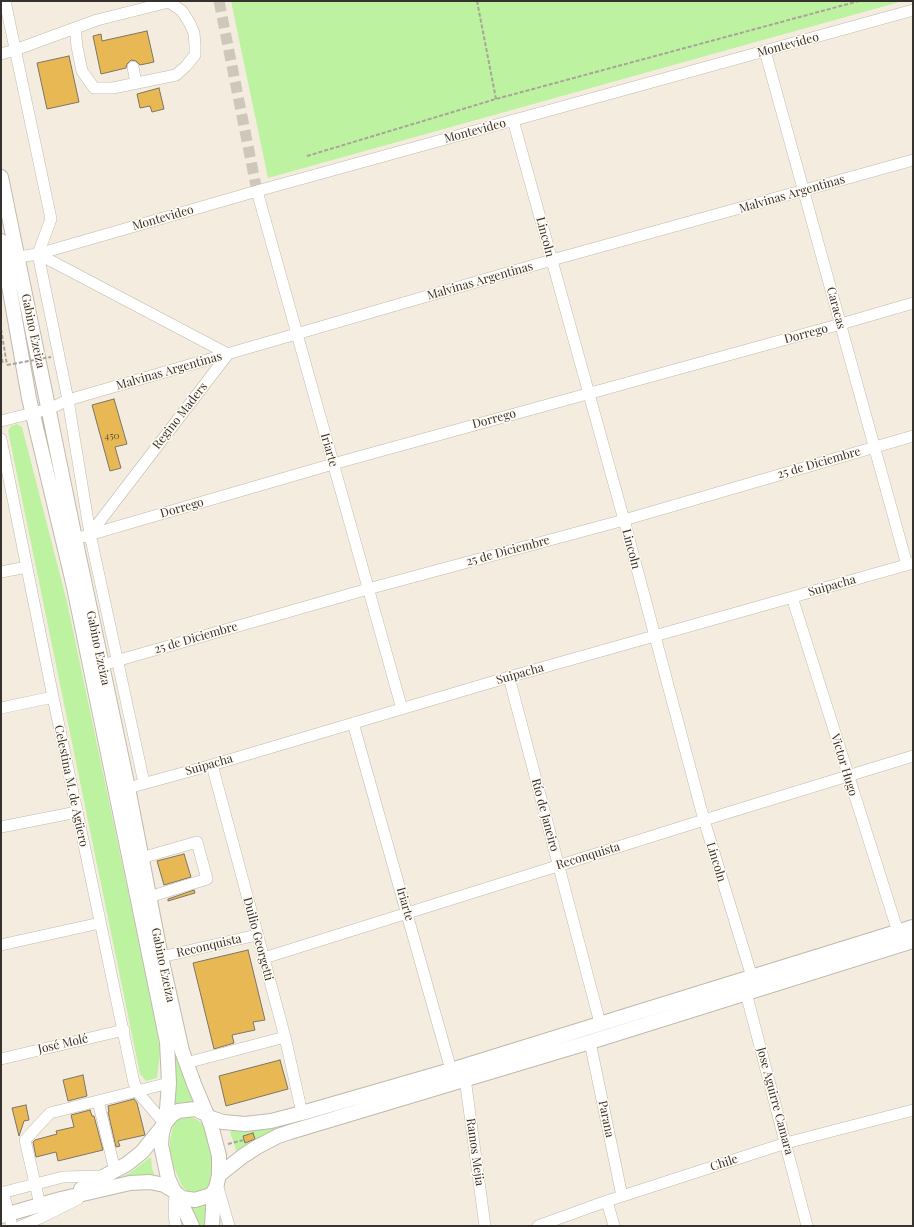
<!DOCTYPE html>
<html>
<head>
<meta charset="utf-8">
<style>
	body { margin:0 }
	#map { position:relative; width:914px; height:1227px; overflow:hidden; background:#f4eddf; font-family:"Playfair Display",serif }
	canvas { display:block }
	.frame { position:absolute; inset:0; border:2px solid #35322d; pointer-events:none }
</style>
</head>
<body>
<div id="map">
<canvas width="914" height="1227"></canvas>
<div class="frame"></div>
</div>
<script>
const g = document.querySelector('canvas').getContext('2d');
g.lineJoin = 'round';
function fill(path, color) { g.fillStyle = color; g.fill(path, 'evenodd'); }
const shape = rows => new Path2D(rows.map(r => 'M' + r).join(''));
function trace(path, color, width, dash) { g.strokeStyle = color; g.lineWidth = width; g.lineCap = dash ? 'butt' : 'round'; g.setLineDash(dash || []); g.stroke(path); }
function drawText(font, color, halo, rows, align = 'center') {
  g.font = font + ' "Playfair Display",serif'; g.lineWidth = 3; g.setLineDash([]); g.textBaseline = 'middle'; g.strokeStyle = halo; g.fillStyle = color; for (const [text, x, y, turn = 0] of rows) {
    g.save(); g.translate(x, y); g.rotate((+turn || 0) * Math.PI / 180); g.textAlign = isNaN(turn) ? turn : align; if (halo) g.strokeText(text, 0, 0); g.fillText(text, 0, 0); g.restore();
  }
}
const green = shape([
	[231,1,903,1,268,178],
	[17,424,22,427,67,602,157,1029,160,1052,157,1078,146,1081,140,1074,8,431,11,426],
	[175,1048,187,1084,194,1103,185,1102,173,1105],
	[190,1117,196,1119,203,1124,209,1137,213,1156,212,1183,207,1189,195,1194,188,1192,182,1186,174,1168,170,1152,170,1141,173,1126,177,1121,183,1118],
	[285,1123,287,1130,237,1153,230,1132,232,1130,250,1131],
	[151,1157,152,1168,156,1180,117,1179,131,1172],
	[208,1204,207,1226,197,1226,189,1205,200,1206]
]);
const building = shape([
	[147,31,154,62,140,65,136,61,131,60,127,64,126,68,101,74,93,36,101,34,102,41,147,31],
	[69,56,79,102,47,109,37,63,69,56],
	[159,88,164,109,152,112,150,106,140,108,137,94,159,88],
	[114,399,127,444,115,447,121,468,110,471,92,405,114,399],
	[184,854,191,877,164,885,157,861,184,854],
	[194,890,195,893,168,901,168,899,194,890],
	[248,950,265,1020,253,1022,255,1030,232,1035,234,1043,214,1049,193,963,248,950],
	[280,1060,288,1089,226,1106,219,1076,280,1060],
	[83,1075,87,1096,68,1101,63,1080,83,1075],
	[134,1099,137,1103,145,1135,118,1141,120,1146,116,1147,108,1112,109,1112,108,1106,134,1099],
	[26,1105,29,1120,24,1121,19,1136,12,1108,26,1105],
	[90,1110,92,1116,94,1116,103,1150,58,1161,56,1152,36,1157,33,1142,35,1140,57,1134,56,1131,74,1127,71,1115,90,1110],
	[253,1133,255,1139,245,1143,243,1136,253,1133]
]);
const minorTunnel = shape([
	[219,1,257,191]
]);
const path = shape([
	[477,1,496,99],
	[307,156,496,99,859,1],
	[1,329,7,365],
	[1,353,3,365],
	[228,1144,244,1140]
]);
const minor = shape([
	[5,1,51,219,38,254,68,400,90,534,144,783],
	[765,51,907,565],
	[1,54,15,50,75,28,97,20,169,2,182,11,189,22,194,33,195,45,195,55,186,66,176,75,113,88,94,88,82,71,77,47,75,28],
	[133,67,136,83],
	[513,120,624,520,704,820,752,977,746,993,807,1226],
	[257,191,402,709],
	[38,254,228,354,90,534],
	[18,257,38,254,257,191,913,10],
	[1,421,49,409,68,400,552,260,913,160],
	[1,439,53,697,134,1083,140,1095,165,1124],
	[75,539,333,464,841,324,913,303],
	[1,572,27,567],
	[792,597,898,932],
	[102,665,368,589,624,520,913,436],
	[509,677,600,1023],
	[1,708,53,697],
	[353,723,451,1070,465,1078,485,1226],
	[212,765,285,1037,302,1113],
	[128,788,212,765,509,677,913,563],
	[1,827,77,812],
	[141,858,197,842,207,879,149,897],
	[1,945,100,923],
	[161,957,257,935],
	[264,958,704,820,913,756],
	[590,1042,622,1196],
	[1,1059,124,1030],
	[186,1063,285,1037],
	[98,1101,115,1171],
	[217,1184,229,1226],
	[3,1192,12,1226],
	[175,1192,174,1216,176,1226],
	[1,1193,63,1177,105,1176],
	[607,1201,614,1226],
	[40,1205,25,1140,50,1113,169,1083],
	[21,1226,40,1218,78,1199],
	[538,1226,607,1201,786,1143,913,1110]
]);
const major = shape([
	[1,177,72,524,128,788,161,957,182,1051,194,1084,207,1115,211,1125,219,1156,219,1175,216,1188,211,1195,195,1200,182,1198,177,1194,174,1191,168,1178,161,1145,162,1133,165,1123,172,1115,178,1111,195,1109,204,1113,207,1115,211,1118,223,1122,245,1124,271,1121,302,1113,451,1070,913,927],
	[1,241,29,398,74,587,167,1042,169,1083,166,1122],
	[219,1175,243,1156,257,1147,278,1136,290,1132,590,1042,913,941],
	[81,1189,127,1164,142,1152,163,1126],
	[177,1194,192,1226],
	[1,1216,61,1199,130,1183,150,1182,164,1185,174,1191],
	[212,1226,214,1192]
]);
const pathBridge = shape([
	[7,365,51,357]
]);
const numberNames = [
	["450",112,436]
];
const streetNames = [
	["Montevideo",788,45,-15],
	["Montevideo",475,131,-15],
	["Malvinas Argentinas",792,194,-16],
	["Montevideo",163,218,-16],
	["Lincoln",545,237,75],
	["Malvinas Argentinas",480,281,-16],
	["Caracas",836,308,75],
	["Gabino Ezeiza",33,331,78],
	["Dorrego",806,334,-15],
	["Malvinas Argentinas",169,371,-16],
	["Regino Maders",180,416,-52],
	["Dorrego",494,419,-15],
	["Iriarte",329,450,74],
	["25 de Diciembre",819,463,-16],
	["Dorrego",182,508,-16],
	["Lincoln",631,549,75],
	["25 de Diciembre",508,551,-15],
	["Suipacha",832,586,-16],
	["25 de Diciembre",196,638,-16],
	["Gabino Ezeiza",98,648,78],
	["Suipacha",520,674,-16],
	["Suipacha",209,765,-16],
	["Victor Hugo",844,765,73],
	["Celestina M. de Agüero",71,786,78],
	["Río de Janeiro",545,815,75],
	["Reconquista",588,856,-17],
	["Lincoln",716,862,73],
	["Iriarte",405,904,74],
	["Duilio Georgetti",258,939,75],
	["Reconquista",209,946,-13],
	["Gabino Ezeiza",163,965,78],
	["José Molé",63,1044,-13],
	["Jose Aguirre Camara",775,1101,75],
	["Parana",606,1119,78],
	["Ramos Mejia",475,1152,82],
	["Chile",724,1163,-18]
];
fill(green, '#bdf2a1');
fill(building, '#e8b854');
trace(building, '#7b7568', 1);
trace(minorTunnel, '#cec8bb', 11, [11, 5.5]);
trace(minor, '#c0b9ac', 12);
trace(major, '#c0b9ac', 16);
trace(path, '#a9a499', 2, [4, 2]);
trace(minor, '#fff', 11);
trace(major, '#fff', 14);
trace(pathBridge, '#a9a499', 2, [4, 2]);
drawText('10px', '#625437', null, numberNames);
drawText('12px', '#35322d', '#fffaf2', streetNames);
</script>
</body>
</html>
